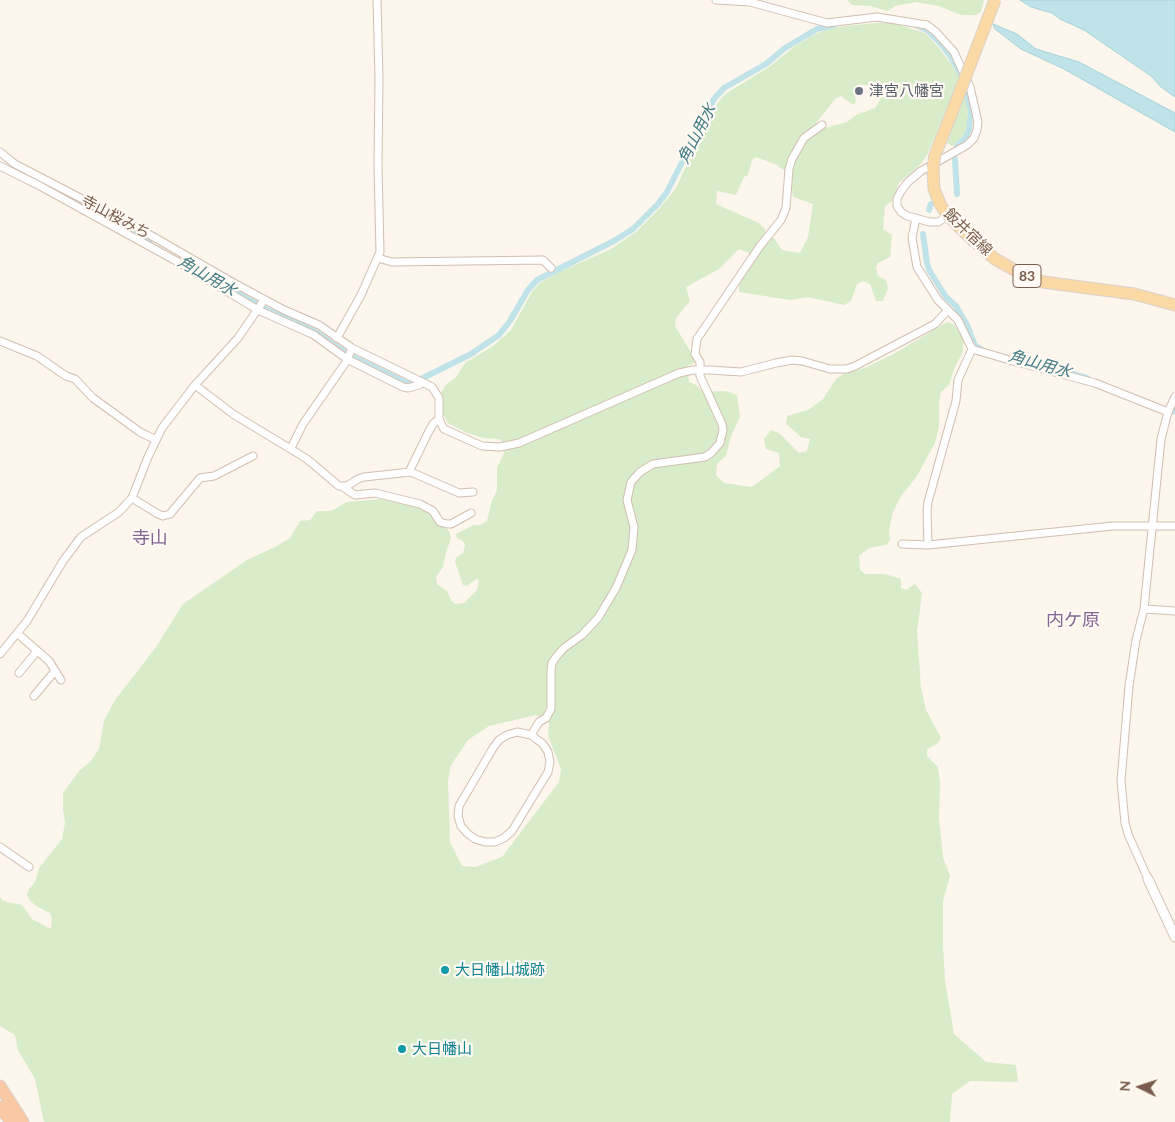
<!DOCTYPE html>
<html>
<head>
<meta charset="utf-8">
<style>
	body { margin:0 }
	#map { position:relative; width:1175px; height:1122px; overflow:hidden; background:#fdf6ec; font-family:Lato,sans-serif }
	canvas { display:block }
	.north { position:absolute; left:1115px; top:1062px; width:50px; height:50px; -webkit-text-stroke:4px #fffaf3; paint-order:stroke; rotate:274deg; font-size:14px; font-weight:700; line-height:20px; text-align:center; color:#7a5c4d }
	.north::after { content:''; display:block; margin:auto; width:18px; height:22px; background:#7a5c4d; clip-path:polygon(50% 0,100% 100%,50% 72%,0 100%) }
</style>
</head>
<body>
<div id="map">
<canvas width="1175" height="1122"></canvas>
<div class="north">N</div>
</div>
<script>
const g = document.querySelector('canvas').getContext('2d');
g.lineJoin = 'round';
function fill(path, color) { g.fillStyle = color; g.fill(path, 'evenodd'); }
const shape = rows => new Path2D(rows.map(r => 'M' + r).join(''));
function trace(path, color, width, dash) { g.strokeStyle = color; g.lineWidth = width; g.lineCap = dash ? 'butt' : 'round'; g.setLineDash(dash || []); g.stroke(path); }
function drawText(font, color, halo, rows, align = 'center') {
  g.font = font + ' Lato,"Noto Sans JP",sans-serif'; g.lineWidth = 4.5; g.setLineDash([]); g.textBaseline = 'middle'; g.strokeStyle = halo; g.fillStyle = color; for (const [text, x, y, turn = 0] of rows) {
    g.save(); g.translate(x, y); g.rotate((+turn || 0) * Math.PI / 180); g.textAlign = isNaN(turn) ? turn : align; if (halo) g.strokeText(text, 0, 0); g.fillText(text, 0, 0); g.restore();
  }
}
const green = shape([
	[847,0,984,0,981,12,976,15,961,15,939,6,916,2,895,6,888,11,870,6,852,5],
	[889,22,925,33,939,48,958,73,968,108,967,128,961,138,953,146,947,143,959,108,948,105,927,155,920,165,899,183,892,201,885,206,883,229,892,235,890,257,878,263,876,268,878,276,886,280,888,288,883,301,876,301,870,284,863,281,857,284,851,301,844,305,808,297,790,300,739,292,739,282,751,254,739,249,719,269,686,287,690,301,676,318,675,326,695,359,694,363,687,366,689,382,696,385,703,392,725,391,737,395,740,417,731,436,726,456,717,464,716,475,724,483,752,487,780,466,779,453,766,449,764,439,771,430,779,433,799,453,807,451,810,439,801,437,786,424,787,416,808,410,823,399,836,379,845,373,864,368,892,355,947,322,954,324,963,339,963,352,954,369,949,385,941,392,939,403,939,426,935,443,917,476,901,496,893,512,889,530,890,540,886,545,869,548,859,556,860,570,865,574,885,574,901,579,901,588,906,590,915,584,922,593,917,632,921,688,926,710,941,738,937,744,927,749,927,756,938,767,940,783,939,818,943,857,950,876,943,901,943,944,945,981,954,1034,986,1062,1016,1065,1018,1082,970,1081,952,1094,950,1122,44,1122,35,1079,18,1050,15,1035,0,1026,0,897,3,901,22,905,32,919,51,929,52,919,50,913,38,907,30,901,27,895,29,889,35,882,39,868,62,839,65,823,63,808,63,793,79,771,91,761,99,749,104,721,115,700,156,647,183,604,247,560,277,546,290,538,300,521,310,520,317,511,331,511,347,502,382,499,418,505,434,515,441,525,449,531,451,538,445,556,443,567,436,577,437,584,447,591,451,600,455,604,464,603,477,590,479,580,476,579,467,586,463,585,455,562,456,558,463,553,465,545,463,541,457,538,456,534,474,525,480,525,487,521,491,503,497,490,497,468,504,453,503,442,498,439,483,438,467,433,448,423,442,412,441,393,446,385,456,377,465,363,493,346,511,330,533,290,540,283,557,273,611,249,636,232,659,209,676,188,712,110,725,94,769,67,795,46,813,35,825,30,845,26],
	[858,84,872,86,880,93,881,98,875,108,856,115,847,122,821,129,816,123,836,98,841,96,853,105,856,102,855,97],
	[756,157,777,165,790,175,793,197,813,204,808,237,800,253,782,250,774,238,769,238,765,234,765,229,759,223,716,204,717,191,736,195,744,177,748,175,752,160],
	[536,715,549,723,548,736,561,769,559,782,502,857,475,867,462,866,450,842,448,781,451,765,468,740,489,726]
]);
const water = shape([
	[1020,0,1175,0,1175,97,1161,87,1151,76,1084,30,1060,19,1052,13,1031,7,1020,0],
	[993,24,1017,34,1036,49,1079,62,1175,113,1175,132,1064,69,1021,49,995,29,993,24]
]);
const canal = shape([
	[916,25,927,30,941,44,951,57,962,76,971,111,969,130,965,138,957,146],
	[955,159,957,194],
	[70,199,149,242],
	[929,210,931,204],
	[923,234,927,263,929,270,946,297,956,306,968,327,975,346,981,349],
	[227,287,267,310,314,331,347,354,408,384,414,382],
	[1056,369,1087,378],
	[423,378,471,354,499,335,510,321,528,290,537,280,614,241,633,229,658,204,667,192,714,99,724,88,766,64,785,48,817,29,834,25],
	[1174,411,1175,412]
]);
const minor = shape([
	[716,0,750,2,827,23,877,17,927,25,936,32,954,52,970,87,978,122,977,130,974,138,967,145,921,171,908,182,901,191,897,199,897,206,901,212,907,216,930,222,938,222,948,216],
	[0,152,15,164,138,228,232,282,284,310,319,325,352,348,432,387,439,398,439,419,444,429,482,446,500,447,519,443,679,373,693,370,710,370,741,372,776,363,792,360,802,361,830,369,847,369,855,366,935,324,948,310],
	[0,166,40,186,178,262,258,310,314,335,347,359,403,387,408,388,419,385,422,382],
	[916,218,912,238,917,267,938,300,958,320,972,349],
	[378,258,392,262,543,260,551,268],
	[337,338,361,295,380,252,378,166,379,78,377,0],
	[0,341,37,356,66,376,75,379,93,398,140,432,156,440],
	[195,385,233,414,307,459,339,486,347,486,358,479,364,477,411,472,459,493,473,492],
	[1168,412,1095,383,1013,361,972,349,958,380,956,401,928,502,927,511,928,545,1113,526,1175,526],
	[291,448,303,424,346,362,352,348],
	[409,472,428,433,433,424,439,419],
	[343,487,355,495,375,493,420,504,433,511,440,522,447,524,451,524,471,513],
	[132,498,158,514,163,516,170,514,200,478,214,476,253,456],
	[902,544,928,545],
	[1144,609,1175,611],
	[18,634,49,661,61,680],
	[0,654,27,621,63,561,81,537,119,512,132,498,148,457,162,428,195,385,238,338,264,300],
	[19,673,37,651],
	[34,696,55,671],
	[517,732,531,735,543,744,548,752,550,762,548,772,512,831,504,838,495,842,485,842,475,839,467,833,461,826,458,816,459,806,493,748,499,740,507,735,517,732],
	[531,735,539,722,546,718,551,709,551,671,552,663,556,657,564,648,582,635,598,618,616,588,632,550,634,527,627,500,631,482,640,472,653,464,705,457,711,453,720,443,723,430,722,424,700,376,700,362,695,354,697,339,760,246,781,220,786,208,789,169,792,159,804,138,822,125],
	[0,847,29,867],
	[1148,879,1128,834,1125,823,1121,781,1129,686,1136,640,1144,609,1161,439,1168,412,1175,397]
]);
const tertiary = shape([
	[1148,879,1175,937]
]);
const primary = shape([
	[935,155,954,107],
	[933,168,934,189,940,204,948,216,966,234,995,259,1018,272,1043,282,1134,294,1175,305]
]);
const trunk = shape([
	[0,1086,23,1122],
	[0,1107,11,1122]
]);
const primaryBridge = shape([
	[954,107,995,0],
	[933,168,935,155]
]);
const markers = [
	[859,91,5,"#6b7280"],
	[445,970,5,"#0f9aa8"],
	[402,1049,5,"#0f9aa8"]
];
const shields = [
	[1027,276,28]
];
const shieldNames = [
	["83",1027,276]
];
const worshipNames = [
	["津宮八幡宮",869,91]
];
const streetNames = [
	["寺山桜みち",116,217,28],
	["飯井宿線",968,232,44]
];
const cultureNames = [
	["大日幡山城跡",455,970],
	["大日幡山",412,1049]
];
const waterNames = [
	["角山用水",697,134,-63],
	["角山用水",207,276,30],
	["角山用水",1040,364,16]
];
const quarterNames = [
	["寺山",150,538],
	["内ケ原",1073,620]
];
fill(green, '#d8ecc9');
fill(water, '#bfe3e8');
trace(water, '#a5d3da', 1);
trace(canal, '#bfe3e8', 6);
trace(minor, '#d1beb0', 9);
trace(tertiary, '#d1beb0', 11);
trace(primary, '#dad1cd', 13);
trace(trunk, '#dad1cd', 13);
trace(minor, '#fff', 7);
trace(tertiary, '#fff', 9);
trace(primary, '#fbd9a5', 11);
trace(trunk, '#f9c8a4', 11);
trace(primaryBridge, '#dad1cd', 13, []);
trace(primaryBridge, '#fbd9a5', 11);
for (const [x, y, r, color] of markers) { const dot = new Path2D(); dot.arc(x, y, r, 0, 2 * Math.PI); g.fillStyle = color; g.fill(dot); trace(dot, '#fffaf3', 2); }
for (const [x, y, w] of shields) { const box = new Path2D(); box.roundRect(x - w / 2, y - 11.5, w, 23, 4); g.fillStyle = '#fffaf3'; g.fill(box); trace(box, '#7a5c4d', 1); }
drawText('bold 14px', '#7a5c4d', null, shieldNames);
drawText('15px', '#5b616d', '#fffaf3', worshipNames, 'left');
drawText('15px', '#7a5c4d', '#fffaf3', streetNames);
drawText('15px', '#0d838f', '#fffaf3', cultureNames, 'left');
drawText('italic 16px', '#437c86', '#fffaf3', waterNames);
drawText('18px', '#846695', '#fffaf3', quarterNames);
</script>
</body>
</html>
